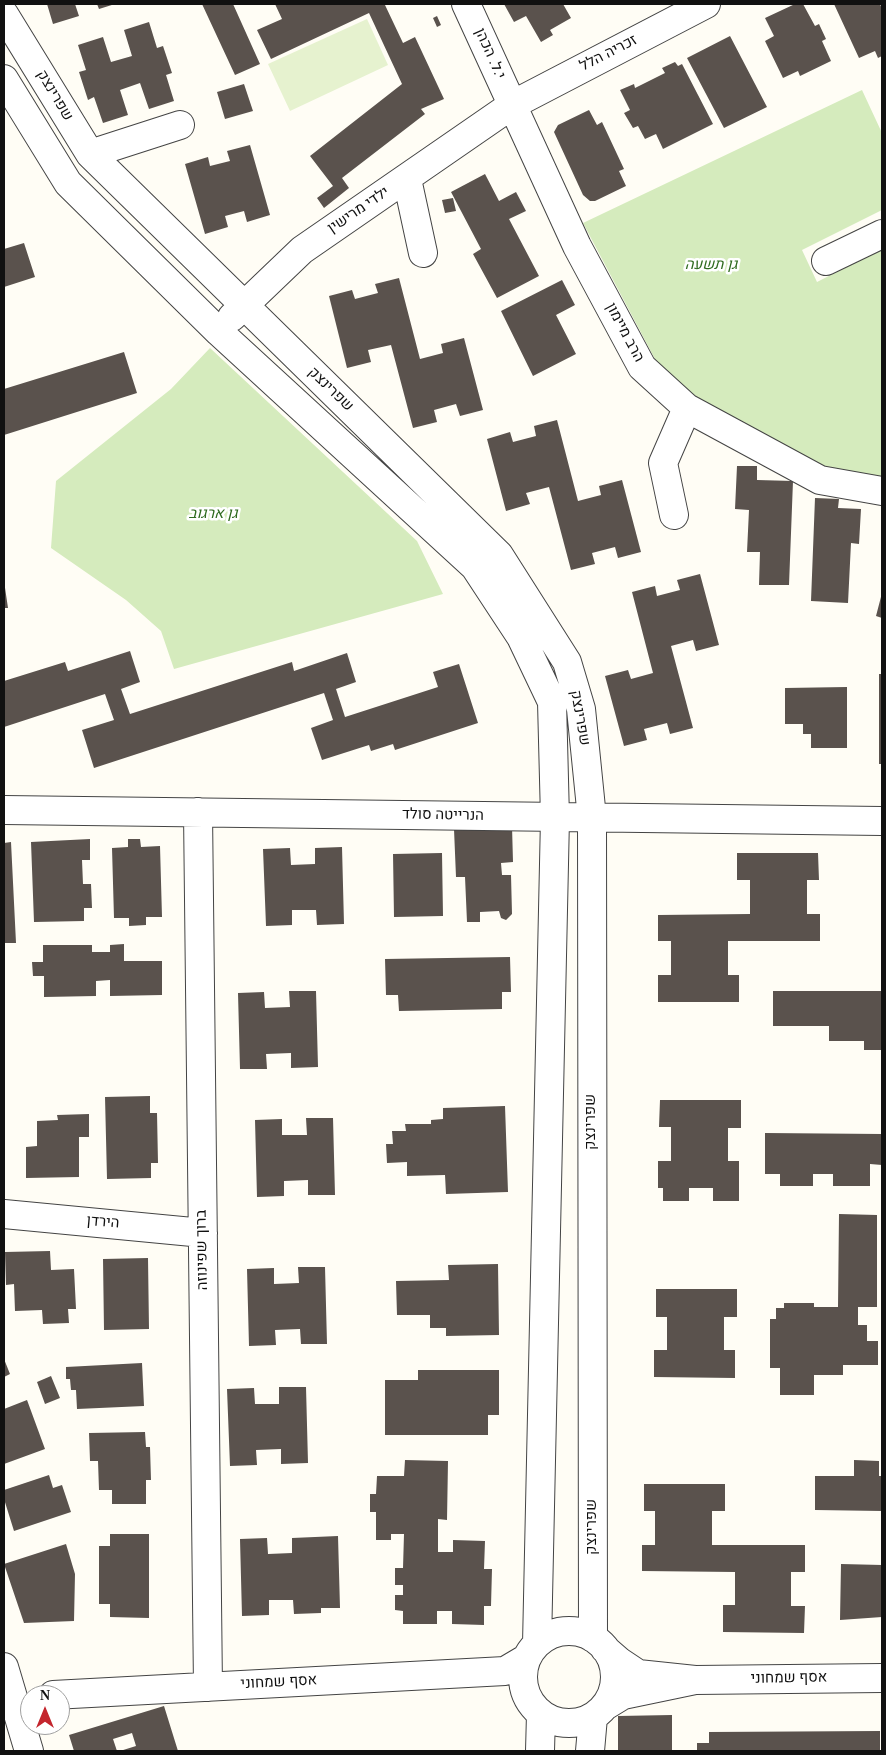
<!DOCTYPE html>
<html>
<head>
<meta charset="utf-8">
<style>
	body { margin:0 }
	#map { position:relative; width:886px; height:1755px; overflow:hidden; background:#fffdf5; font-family:Georgia,serif }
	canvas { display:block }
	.frame { position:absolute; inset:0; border:5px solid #111; pointer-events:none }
	.north { position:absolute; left:20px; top:1685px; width:50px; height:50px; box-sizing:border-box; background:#fff; border:1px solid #a0a0a0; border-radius:50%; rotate:0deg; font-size:14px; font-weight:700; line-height:20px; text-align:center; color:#111 }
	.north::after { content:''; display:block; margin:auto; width:18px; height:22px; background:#c4262e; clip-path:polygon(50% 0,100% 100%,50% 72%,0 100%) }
</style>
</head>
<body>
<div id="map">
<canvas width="886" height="1755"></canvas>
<div class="frame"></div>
<div class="north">N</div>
</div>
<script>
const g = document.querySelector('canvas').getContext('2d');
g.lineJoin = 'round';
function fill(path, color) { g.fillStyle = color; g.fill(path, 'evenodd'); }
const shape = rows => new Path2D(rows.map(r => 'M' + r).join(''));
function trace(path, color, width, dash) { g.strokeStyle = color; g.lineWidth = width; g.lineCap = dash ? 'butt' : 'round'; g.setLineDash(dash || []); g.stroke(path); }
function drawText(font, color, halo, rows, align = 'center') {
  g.font = font + ' Georgia,Heebo,serif'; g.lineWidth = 5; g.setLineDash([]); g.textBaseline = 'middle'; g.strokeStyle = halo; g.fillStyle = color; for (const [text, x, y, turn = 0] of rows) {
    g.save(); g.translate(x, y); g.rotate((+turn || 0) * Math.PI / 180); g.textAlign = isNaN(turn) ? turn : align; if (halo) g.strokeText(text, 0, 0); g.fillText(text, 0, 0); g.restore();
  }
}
const green = shape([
	[862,90,882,133,882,210,802,250,817,282,882,249,882,480,823,469,693,397,657,363,583,223],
	[210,348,417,541,443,594,174,669,161,631,126,600,51,548,56,481,171,389]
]);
const pitch = shape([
	[367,19,388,65,290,111,268,64]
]);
const building = shape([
	[47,4,75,4,79,16,53,24],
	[97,4,115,4,99,9],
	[202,4,233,4,260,64,235,75],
	[275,4,389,4,385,5,403,43,415,37,444,99,421,109,425,114,342,178,349,188,324,208,317,198,333,186,310,156,402,84,369,13,271,59,257,30,282,19],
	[504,4,563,4,571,18,550,30,553,35,541,42,526,16,514,22],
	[795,4,803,4,815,26,819,24,826,39,822,41,831,61,800,76,798,71,783,78,765,41,774,36,765,18],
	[834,4,880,4,882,9,882,56,878,58,875,51,859,58],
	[437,16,441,25,437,27,433,18],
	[149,22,157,48,163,46,172,73,166,75,174,101,149,109,140,83,120,90,128,115,103,123,94,97,88,100,79,72,86,70,78,45,103,37,111,62,132,56,124,30],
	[730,36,767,107,724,128,687,58],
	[675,62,678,66,682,64,713,124,663,149,656,134,645,139,638,126,633,128,624,113,630,110,620,90,634,84,635,88,665,73,662,68],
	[244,84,253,111,225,119,217,92],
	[589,110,597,125,602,122,624,169,619,171,626,186,595,201,590,201,583,195,554,132,558,125],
	[250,145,270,215,247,222,244,211,225,216,228,227,205,234,185,164,208,157,210,166,230,161,227,151],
	[485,174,499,201,516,192,526,211,509,219,539,276,497,298,473,254,481,249,451,192],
	[453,198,456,211,445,213,442,200],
	[24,243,35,277,4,287,4,249],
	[399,278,420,359,443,353,441,344,464,338,483,410,460,416,456,404,434,410,437,422,413,428,391,345,368,350,371,362,347,368,329,296,352,290,355,299,378,293,375,284],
	[562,280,575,305,556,315,576,354,533,376,501,311],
	[124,352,137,393,4,435,4,389],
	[557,420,578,501,601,495,599,486,622,480,641,552,618,558,615,547,592,553,595,564,571,570,549,487,526,493,530,504,506,511,487,439,510,432,513,442,536,436,534,426],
	[737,466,757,466,757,480,793,481,789,585,759,585,760,552,747,552,749,510,735,509],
	[815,498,839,499,838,508,861,509,859,544,851,543,848,603,811,601],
	[700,574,719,645,696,651,693,640,671,646,693,728,670,734,667,723,644,729,647,740,624,746,605,676,628,670,631,679,653,673,632,592,655,586,657,596,680,590,677,580],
	[4,581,8,608,4,608],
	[882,593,882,618,876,616],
	[130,651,140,682,121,689,130,714,292,662,294,671,347,653,356,682,336,689,345,717,438,687,433,672,459,664,478,723,395,750,393,744,371,751,369,745,322,760,311,728,333,720,324,693,94,768,82,730,114,720,105,694,4,727,4,681,65,662,68,671],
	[879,674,882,674,882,764,879,764],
	[847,687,847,748,811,748,811,734,803,734,803,724,785,724,785,688],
	[512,826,513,862,501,863,502,875,511,875,512,914,506,920,501,918,499,911,480,912,480,922,467,922,465,877,456,877,454,829],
	[90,839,90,860,82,860,83,884,91,884,92,908,84,908,84,921,34,922,31,842],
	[128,839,140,839,141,847,160,846,162,917,146,917,146,925,129,926,129,918,114,918,112,848,128,847],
	[11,842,16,943,4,943,4,843],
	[342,847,344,924,317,925,316,910,292,910,292,925,266,926,263,849,290,848,291,865,315,864,315,848],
	[442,853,443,916,394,917,393,854],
	[737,853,818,853,819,880,807,880,807,914,820,914,820,941,728,941,728,975,739,975,739,1002,658,1002,658,975,671,975,671,941,658,941,658,915,750,914,750,880,737,880],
	[124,944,124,961,162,961,162,995,110,996,110,980,96,981,96,996,44,997,44,976,33,976,32,962,43,962,43,945,92,945,92,952,110,952,110,945],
	[510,957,511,992,502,992,502,1009,399,1011,398,995,386,995,385,959],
	[289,991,316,991,318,1067,291,1068,291,1053,266,1054,267,1069,240,1069,238,993,264,992,265,1008,290,1007],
	[773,991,882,991,882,1050,864,1050,864,1041,829,1041,829,1026,773,1026],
	[150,1096,150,1113,157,1113,158,1163,151,1163,151,1178,107,1179,105,1097],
	[660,1100,741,1100,741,1128,728,1128,728,1161,739,1161,739,1201,713,1201,713,1188,689,1188,689,1201,663,1201,663,1188,658,1188,658,1161,671,1161,671,1127,659,1127],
	[505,1106,508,1192,446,1194,445,1175,407,1176,407,1162,387,1163,386,1144,393,1144,392,1131,406,1131,405,1124,431,1124,431,1120,443,1119,443,1108],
	[89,1114,89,1137,79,1137,79,1177,26,1178,26,1147,37,1146,37,1121,58,1120,57,1115],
	[306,1118,333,1118,335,1195,308,1195,308,1180,284,1181,284,1196,257,1197,255,1120,282,1119,282,1135,307,1135],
	[765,1133,882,1134,882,1165,870,1164,870,1186,833,1186,833,1174,813,1174,813,1186,780,1186,780,1174,765,1174],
	[839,1214,877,1215,877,1307,858,1307,858,1325,867,1325,867,1341,878,1341,878,1365,843,1365,843,1375,814,1375,814,1395,780,1395,780,1368,770,1368,770,1319,776,1319,776,1308,784,1308,784,1303,814,1303,814,1307,838,1307],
	[50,1251,51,1270,74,1269,76,1309,68,1309,69,1323,43,1324,42,1310,15,1311,14,1284,6,1285,5,1252],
	[148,1258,149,1329,104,1330,103,1259],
	[498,1264,499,1335,446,1336,446,1328,430,1328,430,1315,397,1315,396,1281,449,1280,448,1265],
	[298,1267,325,1267,327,1344,301,1344,300,1329,275,1330,276,1345,249,1346,247,1269,274,1268,274,1284,299,1283],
	[656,1289,737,1289,737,1317,724,1317,724,1350,735,1350,735,1378,654,1377,654,1350,667,1350,667,1317,656,1317],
	[4,1359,10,1374,4,1377],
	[142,1363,144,1406,77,1409,76,1390,71,1390,70,1379,66,1379,66,1367],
	[418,1370,499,1370,499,1415,488,1415,488,1435,385,1435,385,1380,418,1380],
	[51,1376,60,1398,45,1404,37,1382],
	[279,1387,306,1387,308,1463,281,1464,281,1449,256,1450,257,1465,230,1466,227,1389,254,1388,255,1404,279,1404],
	[27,1400,45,1449,4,1464,4,1409],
	[145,1432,146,1447,150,1447,151,1480,146,1480,146,1504,112,1504,112,1490,99,1490,98,1461,90,1461,89,1433],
	[405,1460,448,1461,447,1520,438,1519,438,1552,453,1552,453,1540,485,1541,484,1569,492,1569,491,1606,484,1606,484,1625,452,1624,452,1611,437,1611,437,1624,403,1624,403,1611,395,1610,395,1595,403,1595,403,1585,395,1585,395,1568,403,1568,404,1534,391,1534,391,1540,376,1540,376,1512,370,1512,370,1494,376,1494,377,1476,404,1476],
	[854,1460,879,1461,879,1476,882,1476,882,1511,815,1510,815,1476,854,1476],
	[49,1475,53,1488,62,1485,71,1512,14,1531,4,1499,4,1490],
	[644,1484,725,1484,725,1511,712,1511,712,1545,805,1545,805,1572,791,1572,791,1606,805,1606,804,1633,723,1632,723,1605,735,1605,735,1572,642,1571,642,1545,655,1545,655,1511,644,1511],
	[110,1534,149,1534,149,1618,110,1617,110,1604,99,1604,99,1546,110,1546],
	[338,1536,340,1608,321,1608,321,1613,294,1614,293,1600,269,1600,269,1615,242,1616,240,1539,267,1538,268,1554,292,1553,292,1538],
	[66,1544,75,1574,74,1621,24,1623,4,1564],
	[841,1564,882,1565,882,1617,840,1620],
	[164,1706,178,1751,120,1751,136,1746,132,1733,113,1739,117,1751,74,1751,69,1735],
	[672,1715,672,1751,618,1751,618,1716],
	[880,1731,880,1751,697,1751,697,1743,709,1743,709,1732]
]);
const minor = shape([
	[466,4,577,246,642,367,687,408,820,480,882,491],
	[4,14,90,154,499,555,567,662,581,709,592,818,593,1638],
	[4,79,68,183,219,332,475,567,521,637,552,702,555,818,537,1644],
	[90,154,180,125],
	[407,179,423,253],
	[826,261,882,234],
	[232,317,302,250,512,105,706,4],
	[674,515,663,463,687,408],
	[4,810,882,821],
	[198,812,208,1687],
	[4,1214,203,1233],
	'523 1677a46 46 0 1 1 92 0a46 46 0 1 1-92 0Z',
	[605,1649,620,1662,638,1674,695,1680,623,1695,605,1706],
	[4,1667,29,1751],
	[695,1680,882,1678],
	[53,1695,505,1671,527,1658],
	[540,1751,541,1714],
	[590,1751,593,1717]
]);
const streetNames = [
	["י.ל. הכהן",489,54,66],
	["זכריה הלל",609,54,-27],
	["שפרינצק",54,96,59],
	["ילדי מרישין",359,211,-34],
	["הרב מיימון",624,333,62],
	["שפרינצק",330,390,44],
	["שפרינצק",579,718,80],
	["הנרייטה סולד",443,816,1],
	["שפרינצק",592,1122,-90],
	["הירדן",103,1223,5],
	["ברוך שפינוזה",203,1250,-91],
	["שפרינצק",593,1527,-90],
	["אסף שמחוני",789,1679,-1],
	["אסף שמחוני",279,1683,-3]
];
const parkNames = [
	["גן תשעה",711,266],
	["גן ארגוב",213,515]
];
fill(green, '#d5ebbd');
fill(pitch, '#e6f2cf');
fill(building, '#5a524d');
trace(minor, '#444', 30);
trace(minor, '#fff', 28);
drawText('15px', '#111', '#fff', streetNames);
drawText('italic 15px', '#2f6b1f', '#fff', parkNames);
</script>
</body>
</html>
